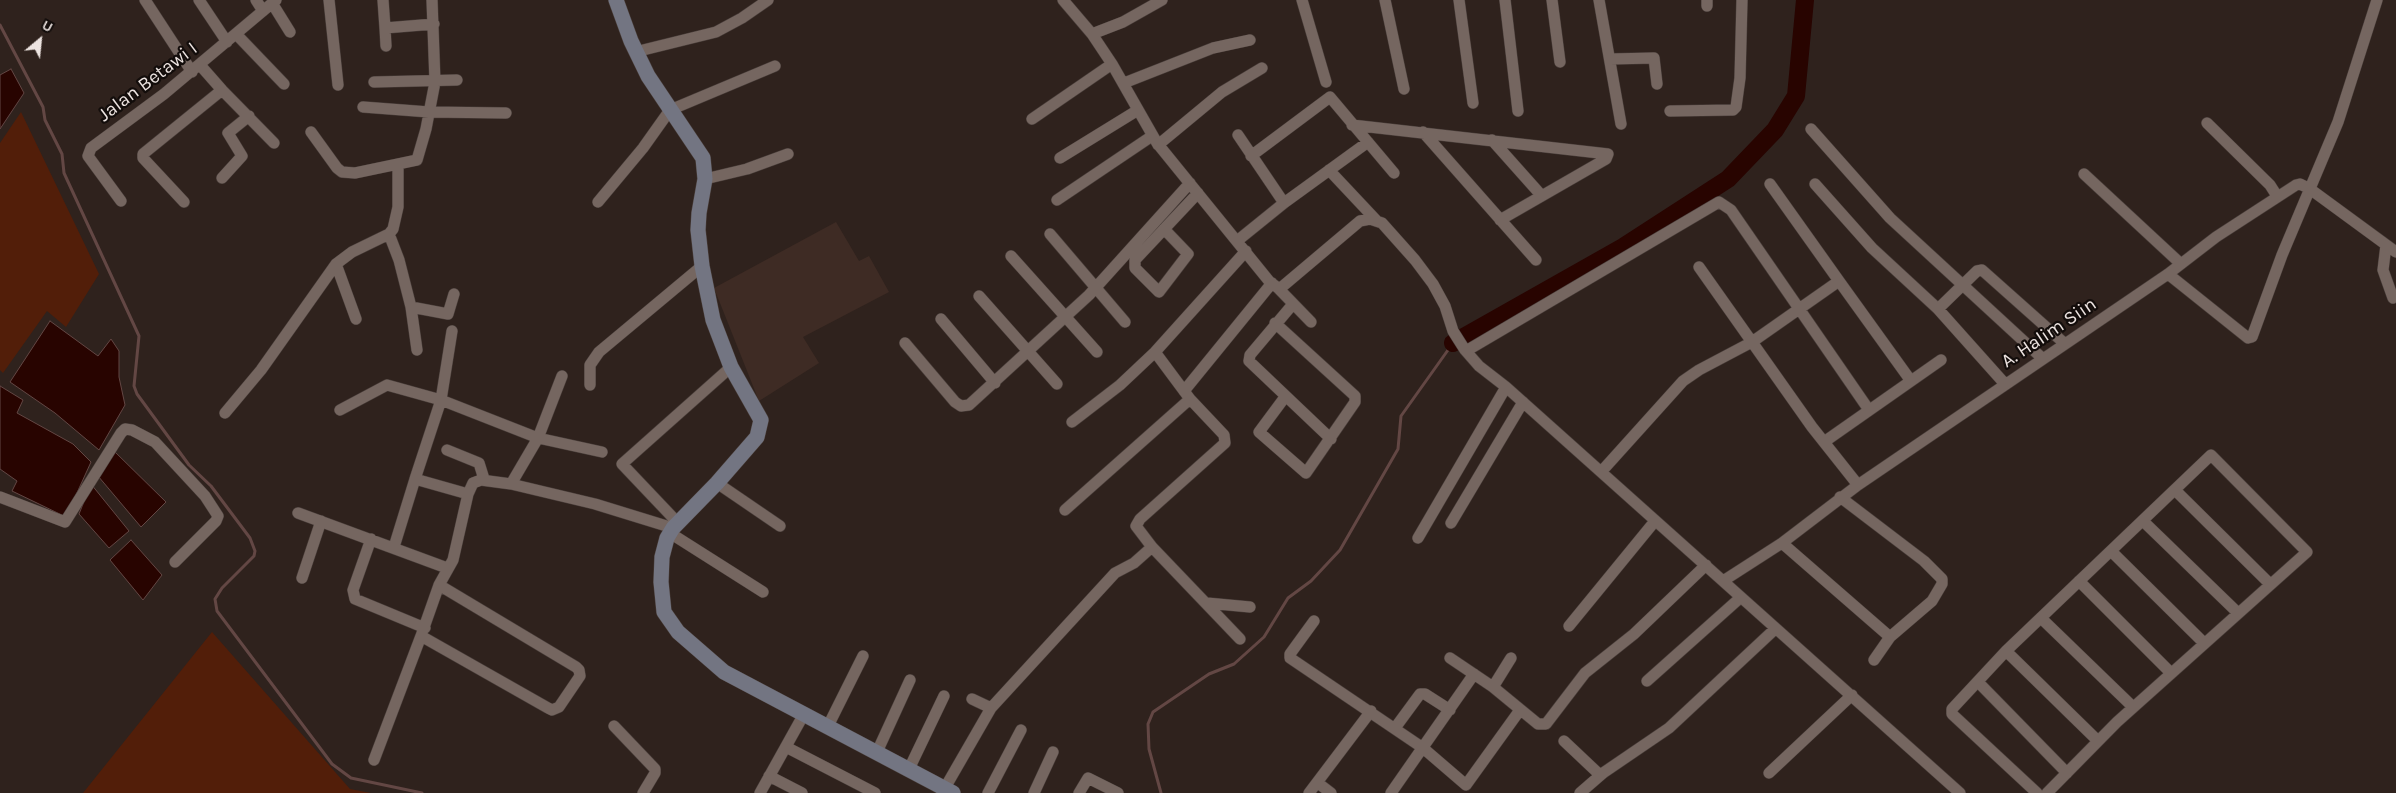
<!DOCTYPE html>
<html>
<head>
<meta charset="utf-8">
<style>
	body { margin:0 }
	#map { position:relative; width:2396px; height:793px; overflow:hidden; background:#2f221d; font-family:Karla,sans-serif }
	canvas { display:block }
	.north { position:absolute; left:15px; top:15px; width:50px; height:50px; -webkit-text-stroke:4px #130d0b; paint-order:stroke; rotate:28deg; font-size:14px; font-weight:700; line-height:20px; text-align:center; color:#ede4e1 }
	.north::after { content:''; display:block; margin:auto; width:18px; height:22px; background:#ede4e1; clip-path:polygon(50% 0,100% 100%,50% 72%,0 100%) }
</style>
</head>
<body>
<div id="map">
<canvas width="2396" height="793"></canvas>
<div class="north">U</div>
</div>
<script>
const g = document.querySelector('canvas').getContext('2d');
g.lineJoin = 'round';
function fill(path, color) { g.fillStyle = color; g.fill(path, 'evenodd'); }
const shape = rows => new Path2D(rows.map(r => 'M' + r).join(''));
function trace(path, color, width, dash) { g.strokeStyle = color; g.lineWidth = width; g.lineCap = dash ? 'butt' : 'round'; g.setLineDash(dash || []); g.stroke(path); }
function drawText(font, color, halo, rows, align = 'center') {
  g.font = font + ' Karla,sans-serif'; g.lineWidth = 4.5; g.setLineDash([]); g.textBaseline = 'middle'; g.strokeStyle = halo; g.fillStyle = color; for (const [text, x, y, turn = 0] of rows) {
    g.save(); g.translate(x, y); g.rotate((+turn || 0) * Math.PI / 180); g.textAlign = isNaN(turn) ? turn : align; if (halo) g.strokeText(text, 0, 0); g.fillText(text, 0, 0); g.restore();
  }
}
const built = shape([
	[836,222,859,261,869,256,889,292,803,337,819,363,759,401,714,288]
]);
const green = shape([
	[21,112,99,274,66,327,47,311,3,373,0,370,0,143],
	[212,632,350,789,371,793,83,793]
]);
const water = shape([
	[11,69,24,93,0,129,0,75,11,69],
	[50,321,98,356,111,339,119,351,119,377,125,405,99,450,55,413,10,382,50,321],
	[0,386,23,400,17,413,73,444,91,462,66,517,12,491,17,481,0,469,0,386],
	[113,450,166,502,141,527,98,476,113,450],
	[91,484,129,531,109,548,79,514,91,484],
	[131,540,162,575,143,600,110,560,131,540]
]);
const stream = shape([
	[0,25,43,107,45,120,62,154,64,173,139,336,134,386,137,394,189,465,211,486,250,538,255,551,254,556,222,588,215,599,217,611,332,764,351,778,422,793],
	[1161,793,1149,749,1148,724,1153,712,1209,674,1234,664,1264,637,1288,598,1311,581,1340,550,1398,449,1401,416,1453,343]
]);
const river = shape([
	[1453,343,1623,247,1728,179,1775,130,1796,96,1805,0]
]);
const street = shape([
	[145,0,192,72],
	[199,0,227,42],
	[256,0,263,11],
	[329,0,338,85],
	[383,0,385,28,434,24],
	[1063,0,1092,34,1112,64,1157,143,1269,281,1278,288,1283,286,1360,221,1370,219,1382,223,1415,260,1433,284,1445,306,1453,331,1465,350,1479,366,1506,387,1960,793],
	[1302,0,1326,82],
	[1385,0,1404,89],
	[1459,0,1473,103],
	[1505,0,1518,111],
	[1552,0,1560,62],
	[1599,0,1621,124],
	[272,3,290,32],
	[1707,6,1707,0],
	[385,28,386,46],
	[1092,34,1123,22,1162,0],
	[237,35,284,84],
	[635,52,716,32,742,18,768,0],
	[1610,59,1654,58,1657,84],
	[200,65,222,90,274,143],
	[374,82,457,80],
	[1124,83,1213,48,1250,40],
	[363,107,429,112,506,113],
	[1670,111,1733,110,1736,107,1740,78,1742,0],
	[1032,119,1112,64],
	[2207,123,2270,185,2277,196],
	[1352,125,1608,154,1606,159,1500,220],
	[1811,129,1890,218,2042,358],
	[311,132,337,168,342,172,355,173,417,160,426,129,435,82,432,0],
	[1423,132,1536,260],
	[1492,140,1541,195],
	[1158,145,1222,92,1262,68],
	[1251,156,1330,97,1394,173],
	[1060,158,1138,110],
	[1329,170,1376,220],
	[2084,174,2181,264],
	[222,178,242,156,228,133,249,116],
	[705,179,747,169,788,154],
	[1770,184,1839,281],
	[1815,184,1872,248,1938,309,2005,384],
	[1057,200,1152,136],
	[121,201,88,156,91,148,164,94,276,0],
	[184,202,143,158,143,154,222,90],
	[598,202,643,148,670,110,775,66],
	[1284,203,1368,142],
	[1164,229,1188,254,1159,292,1135,268,1135,260,1198,193],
	[389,234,399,260,411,307,417,350],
	[1050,234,1125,322],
	[1237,241,1284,203,1238,135],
	[2386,245,2383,270,2393,298],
	[1011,256,1097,352],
	[336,264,356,319],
	[1699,267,1812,427,1858,485],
	[2168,274,2248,338,2252,337,2282,255,2338,122,2377,0],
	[1278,288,1311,322],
	[979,296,1057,384],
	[1293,304,1250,355,1249,361,1331,439],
	[411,307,448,314,454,294],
	[1938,309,1977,271,1982,270,2064,343],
	[941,319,995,383],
	[1275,323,1355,396,1355,402,1306,473,1259,432,1285,397],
	[905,343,955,402,961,406,969,405,1089,295,1190,183],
	[1466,351,1719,202,1731,210,1869,410],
	[590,385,590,365,599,352,702,266],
	[1184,391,1272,283],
	[1190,399,1224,435,1225,443,1140,519,1136,526,1152,547,1240,639],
	[340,410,387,385,441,400,452,331],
	[225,413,261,370,336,264,352,252,389,234,393,229,398,207,398,166],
	[1072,422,1120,385,1155,352,1246,251],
	[1824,442,1941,360],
	[447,450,479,463,484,479],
	[602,452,538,438,511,484,595,504,673,528],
	[1601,472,1683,381,1699,370,1752,342,1839,281,1911,381],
	[717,483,780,526],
	[511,484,481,480,473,483,468,494,415,479,441,400,538,438,562,376],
	[2175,490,2270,584],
	[0,497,65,522,121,433,125,429,132,430,155,442,205,496,218,516,216,521,175,562],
	[1840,497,1924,561,1942,579,1942,584,1932,601,1890,637,1874,660],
	[1065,510,1190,399,1155,352],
	[298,513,447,568],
	[2143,521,2238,613],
	[678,523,622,464,731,367],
	[1451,523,1523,402],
	[670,533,763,592],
	[1418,538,1506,387],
	[371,539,353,590,355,599,425,628],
	[1782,543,1890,637],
	[394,547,415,479],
	[2111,551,2204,643],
	[302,578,321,521],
	[1723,581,1782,543,1858,485,2168,274,2216,237,2296,185,2300,184,2310,189,2396,252],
	[2079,581,2171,673],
	[439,585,576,667,579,670,580,676,559,707,552,710,548,708,421,636,439,585,453,560,468,494],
	[1207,603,1250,607],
	[2041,618,2133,707],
	[1314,621,1290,654,1290,658,1423,748,1466,785,1520,710],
	[1569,626,1655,521],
	[2006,651,2098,741],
	[1450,658,1493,687],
	[1511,658,1493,687,1538,724,1546,724,1585,673,1634,634,1706,565],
	[1647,681,1740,598],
	[1978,682,2067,773],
	[972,699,991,708],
	[614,726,655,769,655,773,643,793],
	[828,726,863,656],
	[1395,728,1420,694,1425,694,1450,710],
	[1564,741,1600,775],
	[786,747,875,793],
	[877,752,910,680],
	[374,760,421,636],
	[909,769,944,696],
	[1769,773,1852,695],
	[769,776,802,793],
	[1318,783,1331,793],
	[760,793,804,714],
	[942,793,991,708,1115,573,1134,563,1152,547],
	[988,793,1021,730],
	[1034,793,1053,752],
	[1079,793,1088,778,1118,793],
	[1309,793,1371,711],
	[1391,793,1474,674],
	[1580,793,1603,773,1669,728,1775,629],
	[2037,793,1952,714,1952,709,2006,651,2211,455,2307,552,2117,722,2047,793]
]);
const secondary = shape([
	[616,0,631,41,648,76,703,158,705,179,699,213,698,230,702,266,713,320,731,367,761,420,757,437,717,483,673,528,667,538,662,557,661,582,664,612,678,632,724,672,953,793]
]);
const streetNames = [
	["Jalan Betawi I",148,82,-37],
	["A. Halim Siin",2049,333,-34]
];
fill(built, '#3e2b24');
fill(green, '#521e09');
fill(water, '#280400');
trace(water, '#634744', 1);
trace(stream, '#634744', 3);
trace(river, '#280400', 18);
trace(street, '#4a3f3b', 12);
trace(secondary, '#4a3f3b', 16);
trace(street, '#756660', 11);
trace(secondary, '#737582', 15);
drawText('19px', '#ede4e1', '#130d0b', streetNames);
</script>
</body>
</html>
